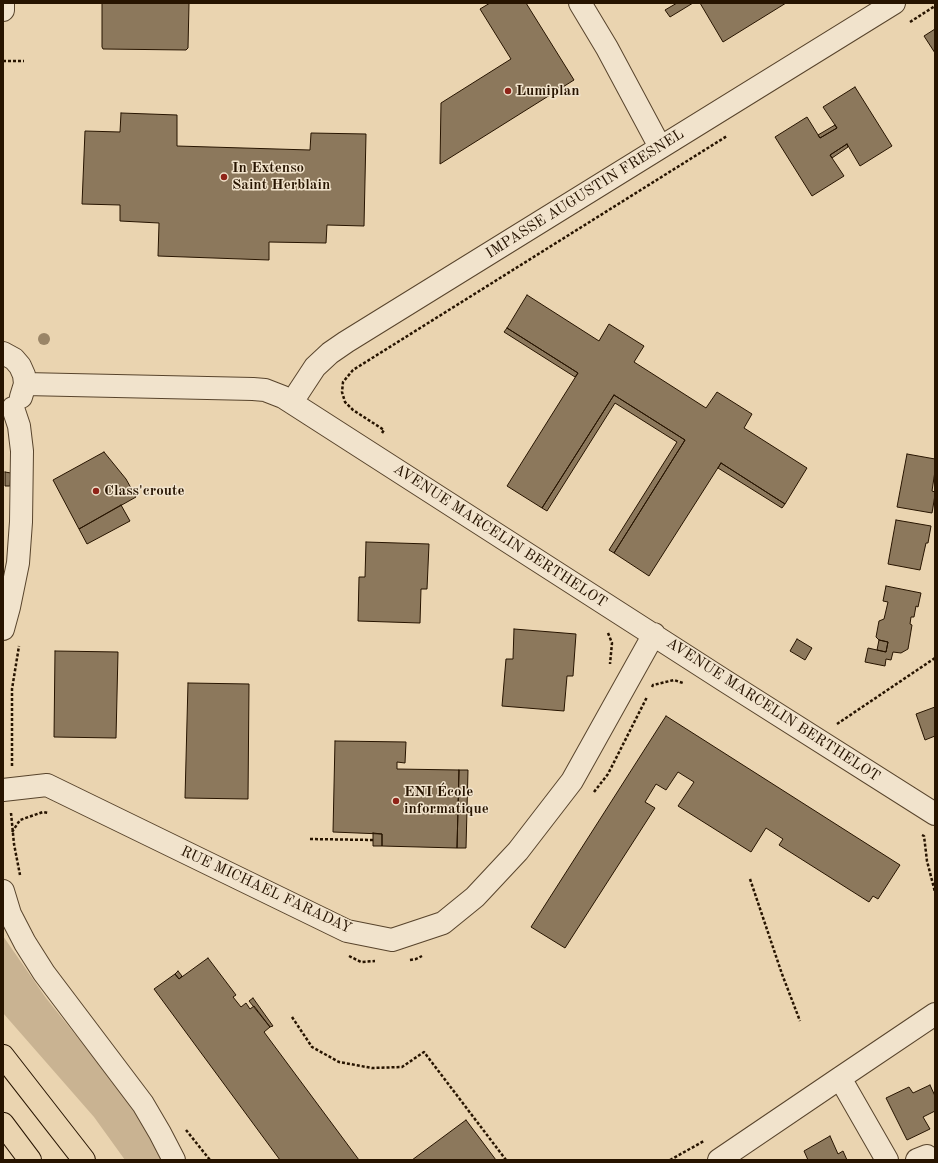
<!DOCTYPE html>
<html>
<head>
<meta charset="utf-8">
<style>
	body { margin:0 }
	#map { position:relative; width:938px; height:1163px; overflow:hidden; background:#ead4b0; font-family:"Old Standard TT",serif }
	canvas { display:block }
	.frame { position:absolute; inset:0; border:4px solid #271400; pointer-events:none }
</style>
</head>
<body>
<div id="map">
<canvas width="938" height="1163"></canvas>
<div class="frame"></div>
</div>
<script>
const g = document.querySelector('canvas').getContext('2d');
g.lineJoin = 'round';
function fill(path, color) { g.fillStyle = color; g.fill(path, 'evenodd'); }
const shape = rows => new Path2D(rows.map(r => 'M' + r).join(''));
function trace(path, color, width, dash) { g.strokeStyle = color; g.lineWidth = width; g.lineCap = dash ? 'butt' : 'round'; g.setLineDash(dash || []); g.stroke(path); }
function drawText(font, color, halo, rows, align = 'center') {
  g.font = font + ' "Old Standard TT",serif'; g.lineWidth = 3; g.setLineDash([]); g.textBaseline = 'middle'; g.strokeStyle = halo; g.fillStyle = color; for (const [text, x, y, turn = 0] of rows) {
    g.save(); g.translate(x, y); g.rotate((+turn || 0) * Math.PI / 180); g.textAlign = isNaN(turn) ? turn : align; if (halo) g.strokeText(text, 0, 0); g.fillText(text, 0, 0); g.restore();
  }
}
const green = shape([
	[3,936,46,998,94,1058,132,1108,156,1147,161,1160,125,1160,94,1117,3,1013]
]);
const building = shape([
	[102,3,189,3,188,48,186,50,103,49,102,47,102,3],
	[490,3,526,3,574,80,440,164,441,103,511,59,480,9,490,3],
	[677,3,693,3,670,17,665,10,677,3],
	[700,3,786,3,723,42,700,3],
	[935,29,935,53,924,36,935,29],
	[855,87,892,146,860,166,847,144,830,155,844,176,812,196,775,137,807,117,820,138,837,128,823,107,855,87],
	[121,113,177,115,177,146,310,150,311,133,366,134,364,226,327,225,326,243,269,242,269,260,158,256,159,223,120,221,120,205,82,204,85,131,120,132,121,113],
	[835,125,837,128,820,138,818,135,835,125],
	[847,144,848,147,832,158,830,155,847,144],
	[527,295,599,341,609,324,644,346,634,362,706,408,717,392,752,414,744,428,807,468,785,504,721,463,649,576,614,553,685,440,614,395,542,508,507,486,578,373,507,328,527,295],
	[507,328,578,373,575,377,504,332,507,328],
	[614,395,685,440,614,553,609,550,677,442,615,403,547,511,542,508,614,395],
	[104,452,126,479,136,497,79,529,53,480,104,452],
	[907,454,935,459,935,471,932,491,935,492,935,495,932,513,897,507,907,454],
	[721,463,785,504,782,508,718,468,721,463],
	[5,472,11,473,10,486,5,486,5,472],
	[121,505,130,521,87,544,79,529,121,505],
	[896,520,931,526,928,543,926,543,920,570,888,564,896,520],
	[366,542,429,544,427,589,421,589,420,623,358,621,359,577,365,577,366,542],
	[886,586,921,593,918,607,916,606,914,617,911,617,910,624,912,625,908,649,901,653,893,652,891,660,886,659,885,666,865,662,868,648,886,652,888,642,879,640,876,637,879,621,884,619,888,602,883,601,886,586],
	[514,629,576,634,573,676,567,676,564,711,502,706,506,659,513,659,514,629],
	[797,639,812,648,805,660,790,651,797,639],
	[879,640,888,642,886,652,877,650,879,640],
	[55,651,118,652,116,738,54,737,55,651],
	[188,683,249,684,248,799,185,798,188,683],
	[935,707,935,736,925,740,916,714,935,707],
	[666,716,900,865,878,899,873,896,869,902,779,845,783,839,766,828,751,852,678,806,694,782,678,772,666,790,656,784,645,802,655,808,565,948,531,927,666,716],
	[335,741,406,742,405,763,397,762,397,769,459,770,457,848,382,846,382,834,333,832,335,741],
	[459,770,468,770,466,848,457,848,459,770],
	[373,833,382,834,382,846,373,846,373,833],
	[208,958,236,995,233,997,241,1007,246,1003,250,1009,254,1006,270,1027,264,1032,359,1160,280,1160,154,989,175,974,179,979,208,958],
	[178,971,182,976,179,979,175,974,178,971],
	[253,998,273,1026,270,1027,249,1001,253,998],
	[930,1085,935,1096,935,1111,923,1117,930,1129,907,1140,886,1098,909,1087,913,1093,930,1085],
	[466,1120,496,1160,412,1160,466,1120],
	[830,1136,838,1154,843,1151,847,1160,808,1160,804,1151,830,1136]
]);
const path = shape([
	[910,22,935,6],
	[3,61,24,61],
	[382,433,384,430,353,410,345,402,342,392,343,382,353,370,727,136],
	[608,633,612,643,610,664],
	[652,687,653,685,674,680,683,683],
	[837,724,935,658],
	[12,766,12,689,19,646],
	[594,792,608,774,647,697],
	[11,813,14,844,20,875],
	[12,832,20,820,43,812,49,813],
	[922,835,924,836,927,861,935,892],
	[310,839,373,840],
	[750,879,782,974,800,1021],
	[349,956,361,962,375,961],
	[410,960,416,959,422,956],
	[292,1017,312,1047,339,1062,372,1068,402,1067,424,1052,506,1160],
	[186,1130,210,1160],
	[670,1160,704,1141]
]);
const minor = shape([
	[580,3,607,48,660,147],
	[3,10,3,3],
	[3,353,14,359,20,366,24,375,25,384,21,397],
	[25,384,253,389,265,390,283,397,725,681,935,814],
	[292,402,315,367,330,353,346,342,894,3],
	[3,629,9,607,18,563,21,522,22,451,19,426,13,408],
	[3,790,47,785,347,931,392,940,443,923,475,897,518,851,572,781,654,634],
	[3,891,10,914,25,943,44,973,143,1104,160,1133,174,1160],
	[719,1160,840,1078],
	[887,1160,840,1078,935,1014],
	[917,1160,927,1156,929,1160]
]);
const major = shape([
	[3,1056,84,1160],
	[3,1124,30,1160]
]);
const trees = [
	[44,339]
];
const markers = [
	[508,91,4,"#8f2418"],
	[224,177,4,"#8f2418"],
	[96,491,4,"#8f2418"],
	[396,801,4,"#8f2418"]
];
const poiNames = [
	["Lumiplan",516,91],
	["In Extenso",232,168],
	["Saint Herblain",232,185],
	["Class'croute",104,491],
	["ENI École",404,792],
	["informatique",404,809]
];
const streetNames = [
	["IMPASSE AUGUSTIN FRESNEL",585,194,-32],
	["AVENUE MARCELIN BERTHELOT",500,536,33],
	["AVENUE MARCELIN BERTHELOT",773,710,33],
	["RUE MICHAEL FARADAY",266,890,25]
];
fill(green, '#c9b392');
fill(building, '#8c785c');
trace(building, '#271400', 1);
trace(minor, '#58442c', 24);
trace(major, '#271400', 24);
trace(path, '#271400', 2.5, [3, 2]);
trace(minor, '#f1e3cc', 22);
trace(major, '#ead4b0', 22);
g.fillStyle = '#9a8567';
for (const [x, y] of trees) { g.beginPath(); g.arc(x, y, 6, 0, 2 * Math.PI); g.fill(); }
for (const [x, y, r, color] of markers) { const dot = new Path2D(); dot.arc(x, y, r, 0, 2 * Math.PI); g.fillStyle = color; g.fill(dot); trace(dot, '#f1e3cc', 1.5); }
drawText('bold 15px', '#271400', '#f1e3cc', poiNames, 'left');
drawText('15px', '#271400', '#f1e3cc', streetNames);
</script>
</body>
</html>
